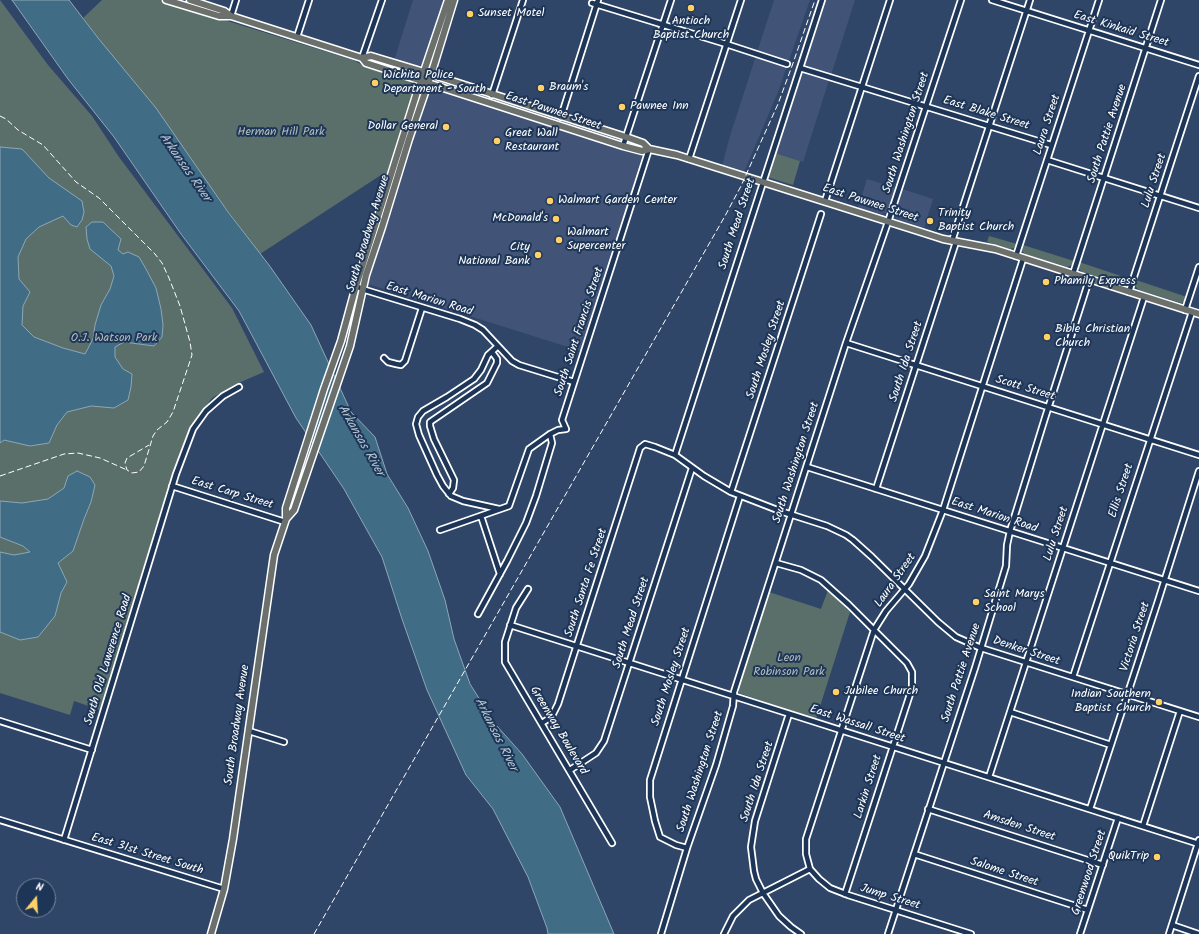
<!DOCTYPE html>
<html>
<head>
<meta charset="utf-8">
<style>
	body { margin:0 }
	#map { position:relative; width:1199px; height:934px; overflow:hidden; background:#304668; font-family:Kalam,sans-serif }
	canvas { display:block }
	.north { position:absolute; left:16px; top:878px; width:40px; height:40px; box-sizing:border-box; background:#1d3557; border:1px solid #77869a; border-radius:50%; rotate:18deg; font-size:11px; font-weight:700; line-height:16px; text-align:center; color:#fff }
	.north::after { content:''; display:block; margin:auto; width:14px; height:18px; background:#ffd166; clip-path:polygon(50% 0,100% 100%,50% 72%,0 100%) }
</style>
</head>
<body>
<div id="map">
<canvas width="1199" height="934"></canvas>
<div class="north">N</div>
</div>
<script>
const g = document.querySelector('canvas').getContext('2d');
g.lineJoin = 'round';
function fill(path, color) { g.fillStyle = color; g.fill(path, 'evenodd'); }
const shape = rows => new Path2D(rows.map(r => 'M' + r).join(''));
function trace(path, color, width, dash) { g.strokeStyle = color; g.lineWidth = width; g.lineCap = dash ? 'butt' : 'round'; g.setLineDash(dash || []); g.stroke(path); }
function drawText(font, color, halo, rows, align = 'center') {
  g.font = font + ' Kalam,sans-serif'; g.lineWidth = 4; g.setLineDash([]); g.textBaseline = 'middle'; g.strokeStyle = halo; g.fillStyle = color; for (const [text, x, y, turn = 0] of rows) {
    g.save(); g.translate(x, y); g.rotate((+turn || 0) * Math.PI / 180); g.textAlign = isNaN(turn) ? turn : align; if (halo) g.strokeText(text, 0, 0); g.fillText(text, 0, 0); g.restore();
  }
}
const built = shape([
	[413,0,446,0,426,58,421,65,415,67,394,61],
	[774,0,810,0,778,92,744,172,722,166,730,136],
	[825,0,855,0,831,75,804,66],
	[802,71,829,80,803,162,775,153],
	[428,84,642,156,584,352,368,284],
	[867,179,896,188,889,208,886,213,881,214,858,208],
	[902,189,933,199,924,228,899,220,895,217,895,212]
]);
const green = shape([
	[0,0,48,65,92,116,119,157,232,308,264,372,236,384,212,398,189,429,167,490,100,710,74,701,70,715,0,693],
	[102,0,160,0,353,60,366,67,408,80,411,83,414,88,387,176,381,175,260,254,83,18],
	[775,153,800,161,793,185,767,177],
	[989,236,1017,244,1014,248,1010,249,987,242],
	[1023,245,1074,261,1072,265,1067,267,1025,254,1022,251],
	[1079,262,1130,279,1127,284,1124,285,1082,272,1078,268],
	[1136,280,1187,297,1184,302,1181,303,1139,290,1136,287],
	[828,590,850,612,816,719,739,693,739,687,769,592,821,609]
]);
const water = shape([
	[12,0,69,0,98,38,156,108,228,212,269,265,311,325,351,412,375,437,387,474,408,508,428,551,445,600,454,639,470,684,496,725,522,754,560,807,614,934,548,934,547,928,528,877,493,809,466,775,427,690,402,619,382,557,344,489,296,418,239,311,181,234,114,137,68,79,12,0],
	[0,147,22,149,49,178,82,201,84,212,82,220,77,227,71,225,63,216,39,227,26,239,18,257,19,279,30,292,23,306,22,325,34,337,63,348,85,354,93,339,95,325,101,305,110,289,114,276,111,266,90,249,87,239,86,227,92,222,103,222,121,239,118,250,123,254,128,252,139,257,146,269,156,288,161,309,163,325,162,337,154,346,124,342,115,347,115,357,123,369,132,374,131,387,128,400,114,408,91,406,67,412,57,425,49,443,30,446,4,440,0,443,0,147],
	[77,471,90,477,95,485,91,502,84,519,73,551,58,563,67,582,61,593,55,616,38,637,20,640,0,632,0,552,14,555,30,552,23,546,0,537,0,501,22,503,48,499,64,488,68,476,77,471]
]);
const minor = shape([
	[992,0,1199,65],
	[592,3,726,44,787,64],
	[231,16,236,0],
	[297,37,309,0],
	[362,58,382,0],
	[800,68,1051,145],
	[492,95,523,0],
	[561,117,598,0],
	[623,146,671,0],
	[689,159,741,0],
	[1047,160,1199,208],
	[825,201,890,0],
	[952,241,1030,0],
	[1016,256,1099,0],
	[1073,274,1161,0],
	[356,286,362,289,460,319,475,325,483,330,512,361,519,365,574,382],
	[1129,292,1199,76],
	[1185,310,1199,267],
	[846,343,1199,455],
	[498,346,488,355,481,370,474,379,447,397,423,411,418,417,416,424,419,435,437,475,443,486,451,496,463,501,499,509],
	[384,358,388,362,396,364,401,365,405,361,422,308],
	[675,455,822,0],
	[807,467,1199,591],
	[172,486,285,522],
	[876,489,956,242],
	[731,492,821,214],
	[449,494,453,488,454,480,434,439,430,426,430,422,487,383,497,363,497,359,492,352],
	[481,516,500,574],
	[440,530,509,506,529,449,550,434,558,430,566,429,562,420,649,149],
	[776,563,801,570,821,580,849,605,907,663,912,672,912,688,845,894],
	[528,589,516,608,505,642,505,662,612,843],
	[478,614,507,561,526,523,536,496,552,443,550,434],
	[510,625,1199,844],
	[1073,677,1192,312],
	[1010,712,1111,745],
	[789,714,755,821,751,847,754,871,756,879,763,893,779,916,791,927,801,934],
	[0,721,92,750],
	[542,723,548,719,553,714,558,704,640,448,645,444,655,447,675,455,704,476,731,492,780,511,827,526,846,535,853,540,872,557,938,622,956,637,981,648,1199,717],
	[249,731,284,742],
	[570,770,596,753,604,741,692,468],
	[989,777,1144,297],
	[928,809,1103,865],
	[1090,809,1158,601,1199,471],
	[0,820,224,889],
	[1143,826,1180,711],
	[64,840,176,474,193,429,206,411,223,396,239,387],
	[687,848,676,845,660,837,655,821,650,797,650,780,740,496],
	[914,854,1088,910],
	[1172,925,1198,934],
	[661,934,687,848,716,765,733,706,734,692,846,343,888,222,961,0],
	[724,934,733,916,749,900,810,869],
	[888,934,975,668,1006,566,1007,545,1010,531,1045,418,1089,280],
	[971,934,848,895,830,888,819,879,810,869,806,854,806,839,874,630,886,611,909,584,925,556,943,510,1023,259],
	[1080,934,1118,818],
	[1169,934,1199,840]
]);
const major = shape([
	[166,0,219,16,231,16,362,58,371,56,424,72,626,137,643,143,649,149],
	[190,0,224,11,231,16],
	[362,58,366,63,623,146,642,151,649,149,677,155,918,231,943,239,995,249,1199,314],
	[286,519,294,510,350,346,366,275,382,227,409,139,431,75,454,0],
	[211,934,224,889,233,839,274,555,286,519,286,508,324,389,341,341,356,286,418,89,448,0]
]);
const rail = shape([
	[0,116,6,119,18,130,43,145,76,182,99,198,155,254,162,263,169,278,180,306,190,342,192,355,173,412,167,422,157,430,153,436,144,466,139,472,132,473,127,470,125,463,127,458,149,445],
	[0,476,64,454,78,453,100,458,127,470],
	[314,934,725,216,741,186,778,104,792,66,815,0]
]);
const markers = [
	[691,8,4,"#ffd166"],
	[470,14,4,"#ffd166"],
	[375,83,4,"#ffd166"],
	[541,88,4,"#ffd166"],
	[622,107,4,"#ffd166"],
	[446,127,4,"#ffd166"],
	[497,141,4,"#ffd166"],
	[550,201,4,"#ffd166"],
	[556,219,4,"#ffd166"],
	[930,221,4,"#ffd166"],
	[559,240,4,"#ffd166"],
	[538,255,4,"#ffd166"],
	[1046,282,4,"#ffd166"],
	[1047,337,4,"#ffd166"],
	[976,602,4,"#ffd166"],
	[836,692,4,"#ffd166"],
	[1159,702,4,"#ffd166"],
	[1157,857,4,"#ffd166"]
];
const poiNames = [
	["Sunset Motel",478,14],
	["Antioch",691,22,"center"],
	["Baptist Church",691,36,"center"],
	["Wichita Police",383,76],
	["Department - South",383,90],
	["Braum's",549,88],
	["Pawnee Inn",630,107],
	["Dollar General",438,127,"right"],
	["Great Wall",505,134],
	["Restaurant",505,148],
	["Walmart Garden Center",558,201],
	["Trinity",938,214],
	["Baptist Church",938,228],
	["McDonald's",548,219,"right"],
	["Walmart",567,233],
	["Supercenter",567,247],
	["City",530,248,"right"],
	["National Bank",530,262,"right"],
	["Phamily Express",1054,282],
	["Bible Christian",1055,330],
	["Church",1055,344],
	["Saint Marys",984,595],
	["School",984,609],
	["Jubilee Church",844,692],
	["Indian Southern",1151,695,"right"],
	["Baptist Church",1151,709,"right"],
	["QuikTrip",1149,857,"right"]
];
const streetNames = [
	["East Kinkaid Street",1121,30,17],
	["East Pawnee Street",553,112,18],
	["East Blake Street",986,114,17],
	["Laura Street",1048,125,-72],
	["South Washington Street",907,133,-72],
	["South Pattie Avenue",1108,134,-72],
	["Lulu Street",1155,181,-72],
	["East Pawnee Street",870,204,18],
	["South Mead Street",738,224,-72],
	["South Broadway Avenue",369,234,-73],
	["East Marion Road",429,300,17],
	["South Saint Francis Street",580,332,-72],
	["South Mosley Street",767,350,-72],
	["South Ida Street",907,362,-72],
	["Scott Street",1025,389,17],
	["South Washington Street",797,463,-72],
	["Ellis Street",1122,491,-72],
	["East Carp Street",232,494,17],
	["East Marion Road",994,516,18],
	["Lulu Street",1057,534,-72],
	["Laura Street",896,581,-55],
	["South Santa Fe Street",587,583,-72],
	["South Mead Street",632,623,-72],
	["Victoria Street",1136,637,-72],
	["Denker Street",1026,652,18],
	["South Old Lawerence Road",109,660,-73],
	["South Pattie Avenue",962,673,-72],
	["South Mosley Street",672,677,-72],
	["South Broadway Avenue",238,725,-82],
	["East Wassall Street",857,725,18],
	["Greenway Boulevard",558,731,59],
	["South Washington Street",701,772,-72],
	["South Ida Street",758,782,-72],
	["Larkin Street",869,787,-72],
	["Amsden Street",1019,827,18],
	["East 31st Street South",147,855,17],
	["Salome Street",1004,873,18],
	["Greenwood Street",1090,873,-72],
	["Jump Street",890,898,17]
];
const parkNames = [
	["Herman Hill Park",281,133],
	["O.J. Watson Park",114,339],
	["Leon",789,659],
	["Robinson Park",789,673]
];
const waterNames = [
	["Arkansas River",184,168,55],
	["Arkansas River",360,441,60],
	["Arkansas River",495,735,63]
];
fill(built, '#415477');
fill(green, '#5a6f6a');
fill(water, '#416c86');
trace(water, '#8da7b6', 1);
trace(minor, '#fff', 8);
trace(major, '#fff', 9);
trace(minor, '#1d3557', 4.5);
trace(major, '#6b706d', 6);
trace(rail, '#fff', 1, [6, 3]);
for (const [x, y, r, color] of markers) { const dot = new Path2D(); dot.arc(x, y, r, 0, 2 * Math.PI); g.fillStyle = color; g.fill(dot); trace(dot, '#1d3557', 1.5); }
drawText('12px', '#fff', '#1d3557', poiNames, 'left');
drawText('12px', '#fff', '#1d3557', streetNames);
drawText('12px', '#b5bebc', '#1d3557', parkNames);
drawText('italic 13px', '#b3c4cf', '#1d3557', waterNames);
</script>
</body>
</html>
